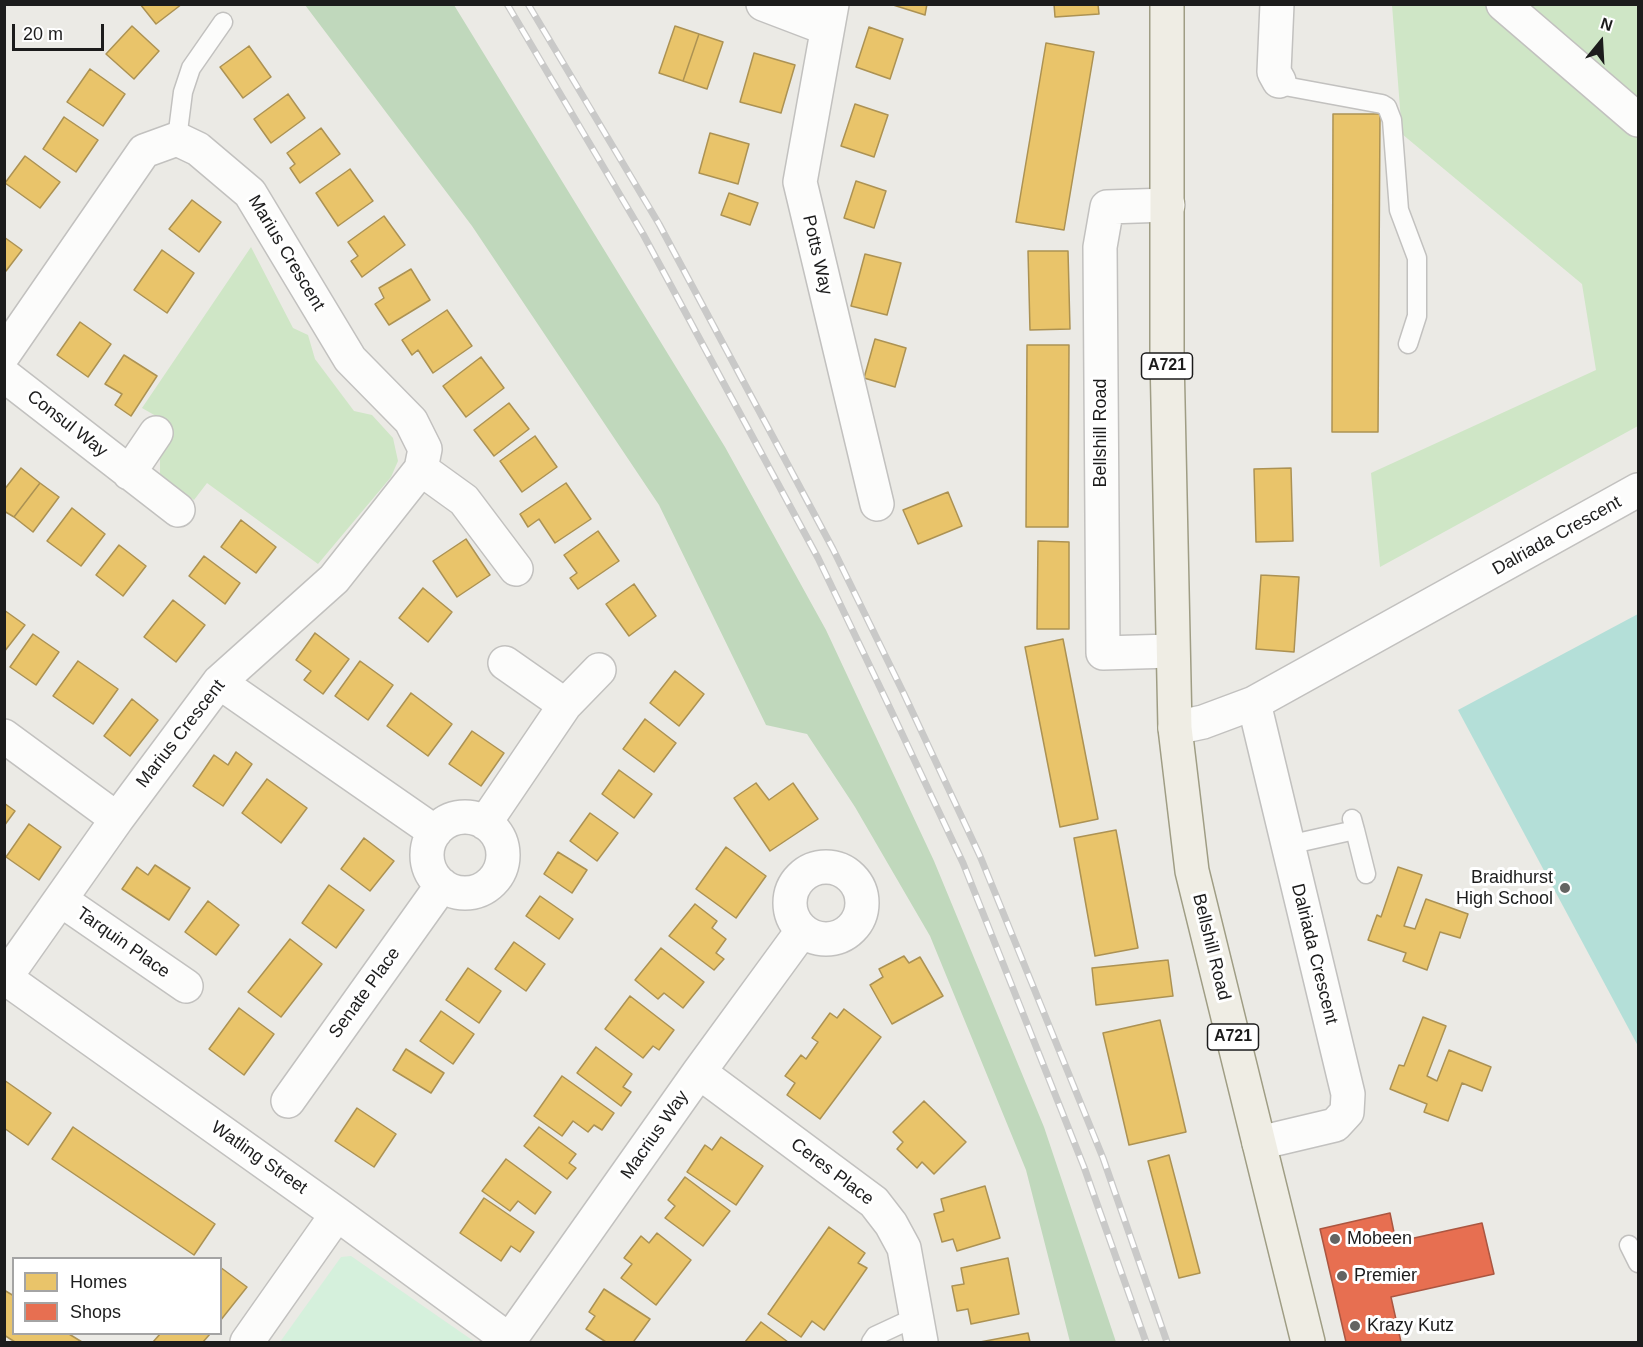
<!DOCTYPE html>
<html>
<head>
<meta charset="utf-8">
<style>
	body { margin:0 }
	#map { position:relative; width:1643px; height:1347px; overflow:hidden; background:#ebeae5; font-family:Arial,sans-serif }
	canvas { display:block }
	.frame { position:absolute; inset:0; border:6px solid #1c1c1c; pointer-events:none }
	.legend { position:absolute; left:12px; top:1257px; width:210px; height:78px; box-sizing:border-box; background:#fff; border:2px solid #a4a4a4; margin:0; padding:8px 10px; list-style:none; font-size:18px; color:#1c1c1c }
	.legend li { display:flex; align-items:center; gap:12px; height:30px }
	.legend b { width:30px; border:2px solid #a4a4a4 }
	.north { position:absolute; left:1571px; top:12px; width:60px; height:60px; -webkit-text-stroke:4px #fff; paint-order:stroke; rotate:18deg; font-size:16px; font-weight:700; line-height:24px; text-align:center; color:#1c1c1c }
	.north::after { content:''; display:block; margin:auto; width:21px; height:27px; background:#1c1c1c; clip-path:polygon(50% 0,100% 100%,50% 72%,0 100%) }
	.scale { position:absolute; left:12px; top:24px; width:92px; height:27px; box-sizing:border-box; border:3px solid #1c1c1c; border-top:0; padding-left:8px; font-size:18px; line-height:21px; white-space:nowrap; color:#1c1c1c; -webkit-text-stroke:4px #fff; paint-order:stroke }
</style>
</head>
<body>
<div id="map">
<canvas width="1643" height="1347"></canvas>
<div class="frame"></div>
<ul class="legend">
<li><b style="height:16px;background:#e9c46a"></b>Homes</li>
<li><b style="height:16px;background:#e76f51"></b>Shops</li>
</ul>
<div class="north">N</div>
<div class="scale">20 m</div>
</div>
<script>
const g = document.querySelector('canvas').getContext('2d');
g.lineJoin = 'round';
function fill(path, color) { g.fillStyle = color; g.fill(path, 'evenodd'); }
const shape = rows => new Path2D(rows.map(r => 'M' + r).join(''));
function trace(path, color, width, dash) { g.strokeStyle = color; g.lineWidth = width; g.lineCap = dash ? 'butt' : 'round'; g.setLineDash(dash || []); g.stroke(path); }
function drawText(font, color, halo, rows, align = 'center') {
  g.font = font + ' Arial,sans-serif'; g.lineWidth = 6; g.setLineDash([]); g.textBaseline = 'middle'; g.strokeStyle = halo; g.fillStyle = color; for (const [text, x, y, turn = 0] of rows) {
    g.save(); g.translate(x, y); g.rotate((+turn || 0) * Math.PI / 180); g.textAlign = isNaN(turn) ? turn : align; if (halo) g.strokeText(text, 0, 0); g.fillText(text, 0, 0); g.restore();
  }
}
const grass = shape([
	[1392,5,1638,5,1638,426,1380,567,1371,473,1596,370,1582,284,1402,134],
	[251,247,293,328,308,335,315,359,354,411,372,415,393,438,398,461,391,477,318,564,207,483,194,500,160,475,160,451,170,424,142,408]
]);
const forest = shape([
	[305,5,454,5,725,447,826,630,934,861,1044,1127,1116,1342,1070,1342,1026,1170,930,936,855,807,807,734,766,725,659,505,472,226]
]);
const park = shape([
	[351,1256,475,1342,280,1342,341,1257]
]);
const pitch = shape([
	[1638,614,1638,1046,1458,710]
]);
const homes = shape([
	[140,4,182,4,156,24,140,4],
	[890,4,927,4,925,15,890,4],
	[1054,4,1098,4,1099,14,1055,17,1054,4],
	[132,26,159,51,134,79,106,54,132,26],
	[675,26,699,34,683,81,659,73,675,26],
	[869,27,903,39,890,79,856,67,869,27],
	[699,34,723,42,707,89,683,81,699,34],
	[1046,43,1094,52,1064,230,1016,222,1046,43],
	[249,46,271,77,243,98,220,67,249,46],
	[754,53,795,65,781,113,740,102,754,53],
	[90,69,125,94,103,126,67,102,90,69],
	[288,94,305,118,271,143,254,119,288,94],
	[855,104,888,115,874,157,841,146,855,104],
	[1333,114,1380,114,1378,432,1332,432,1333,114],
	[64,117,98,140,76,172,43,149,64,117],
	[321,128,340,154,300,183,290,168,295,164,287,153,321,128],
	[710,133,749,144,738,184,699,173,710,133],
	[25,156,60,182,40,208,5,183,25,156],
	[350,169,373,201,338,226,316,193,350,169],
	[856,181,886,191,874,228,844,218,856,181],
	[729,193,758,203,750,225,721,215,729,193],
	[192,200,221,222,199,252,169,229,192,200],
	[384,216,405,245,362,277,351,261,358,256,348,242,384,216],
	[4,237,22,250,6,271,4,269,4,237],
	[162,250,194,273,167,313,134,290,162,250],
	[1028,251,1068,251,1070,329,1030,330,1028,251],
	[865,254,901,263,887,315,851,306,865,254],
	[411,269,430,300,389,325,375,304,384,298,379,288,411,269],
	[447,310,472,346,433,373,418,350,412,355,402,340,447,310],
	[80,322,111,344,88,377,57,355,80,322],
	[875,339,906,348,895,387,864,378,875,339],
	[1027,345,1069,345,1068,527,1026,527,1027,345],
	[124,355,157,376,131,416,115,405,122,394,105,384,124,355],
	[481,357,504,388,466,417,443,386,481,357],
	[509,403,529,429,494,456,474,430,509,403],
	[535,436,557,467,522,492,500,461,535,436],
	[21,468,40,483,14,517,4,511,4,490,21,468],
	[1291,468,1293,541,1256,542,1254,469,1291,468],
	[40,483,59,497,33,532,14,517,40,483],
	[566,483,591,519,555,543,539,519,528,527,520,514,566,483],
	[948,492,962,526,918,544,903,510,948,492],
	[72,508,105,534,81,566,47,541,72,508],
	[241,520,276,547,256,573,221,547,241,520],
	[598,531,619,561,578,589,570,578,577,573,564,555,598,531],
	[466,539,490,575,457,597,433,561,466,539],
	[1038,541,1069,542,1069,629,1037,629,1038,541],
	[119,545,146,566,123,596,96,575,119,545],
	[204,556,240,583,225,604,189,576,204,556],
	[1261,575,1299,577,1294,652,1256,649,1261,575],
	[634,584,656,616,629,636,606,604,634,584],
	[423,588,452,612,428,642,399,618,423,588],
	[173,600,205,625,176,662,144,637,173,600],
	[4,610,25,625,4,652,4,610],
	[315,633,349,659,323,694,304,680,311,671,296,660,315,633],
	[33,634,59,652,36,685,10,667,33,634],
	[1063,639,1098,819,1060,827,1025,647,1063,639],
	[78,661,118,689,93,724,53,696,78,661],
	[360,661,393,685,368,720,335,696,360,661],
	[675,671,704,694,679,726,650,703,675,671],
	[411,693,452,724,428,756,387,726,411,693],
	[132,699,158,720,130,756,104,736,132,699],
	[645,719,676,743,654,772,623,749,645,719],
	[472,731,504,753,481,786,449,764,472,731],
	[236,752,252,764,223,806,193,786,214,755,228,765,236,752],
	[619,770,652,794,634,818,602,794,619,770],
	[267,779,307,808,281,843,242,813,267,779],
	[756,783,769,800,793,783,818,819,770,851,734,798,756,783],
	[4,803,15,811,4,826,4,803],
	[590,813,618,833,597,861,570,841,590,813],
	[29,824,61,847,39,880,6,857,29,824],
	[1116,830,1138,948,1095,956,1074,838,1116,830],
	[364,838,394,861,370,891,341,869,364,838],
	[726,847,766,876,736,918,696,889,726,847],
	[558,852,587,870,572,893,544,874,558,852],
	[155,865,190,888,169,920,122,889,137,867,148,875,155,865],
	[1398,867,1422,875,1404,926,1415,929,1426,899,1468,914,1460,938,1440,932,1427,970,1403,961,1406,953,1368,940,1377,915,1381,917,1398,867],
	[329,885,364,910,336,948,302,923,329,885],
	[540,896,573,919,559,939,526,916,540,896],
	[208,901,239,925,216,955,185,932,208,901],
	[695,904,717,921,712,928,726,939,716,953,724,959,714,970,669,936,695,904],
	[290,939,322,964,281,1017,248,992,290,939],
	[514,942,545,964,526,991,495,969,514,942],
	[661,948,704,982,683,1008,664,993,658,999,635,980,661,948],
	[904,956,909,963,920,957,943,996,892,1024,870,985,883,977,879,969,904,956],
	[1168,960,1173,996,1096,1005,1092,968,1168,960],
	[468,968,501,991,479,1023,446,1000,468,968],
	[630,996,674,1030,659,1050,653,1046,643,1058,605,1029,630,996],
	[239,1008,274,1034,244,1075,209,1049,239,1008],
	[844,1009,881,1037,820,1119,787,1095,795,1083,785,1076,801,1055,806,1059,818,1042,812,1038,830,1013,837,1018,844,1009],
	[441,1011,474,1034,453,1064,420,1041,441,1011],
	[1423,1017,1446,1026,1427,1076,1437,1081,1449,1050,1491,1067,1482,1091,1462,1083,1448,1121,1424,1112,1427,1104,1390,1089,1399,1065,1404,1066,1423,1017],
	[1160,1020,1186,1132,1129,1145,1103,1033,1160,1020],
	[596,1047,632,1074,623,1087,631,1092,621,1106,577,1073,596,1047],
	[406,1049,444,1073,431,1093,393,1070,406,1049],
	[562,1076,614,1113,602,1130,594,1125,588,1132,573,1121,562,1136,534,1116,562,1076],
	[4,1080,51,1113,28,1145,4,1128,4,1080],
	[924,1101,966,1142,934,1174,922,1162,917,1168,897,1149,903,1142,893,1132,924,1101],
	[357,1108,396,1134,374,1167,335,1141,357,1108],
	[73,1127,215,1224,194,1255,52,1159,73,1127],
	[539,1127,576,1154,569,1163,576,1168,567,1179,524,1146,539,1127],
	[721,1137,763,1166,736,1205,687,1172,705,1145,712,1150,721,1137],
	[1169,1155,1200,1273,1179,1278,1148,1161,1169,1155],
	[506,1159,551,1192,535,1214,518,1201,510,1211,482,1191,506,1159],
	[685,1177,730,1211,703,1246,665,1218,675,1206,668,1200,685,1177],
	[985,1186,1000,1238,957,1251,953,1239,942,1242,934,1214,944,1211,941,1199,985,1186],
	[484,1198,534,1232,520,1252,511,1246,501,1261,460,1233,484,1198],
	[829,1227,865,1253,858,1263,867,1268,824,1330,812,1321,801,1337,768,1314,829,1227],
	[657,1233,691,1260,656,1305,621,1278,632,1264,624,1258,641,1236,649,1243,657,1233],
	[1008,1258,1019,1314,971,1324,968,1309,957,1311,952,1286,964,1284,961,1268,1008,1258],
	[220,1267,247,1287,220,1321,220,1267],
	[604,1289,650,1319,634,1341,636,1342,606,1342,586,1329,595,1316,589,1312,604,1289],
	[4,1290,14,1296,14,1334,69,1334,82,1342,15,1342,4,1335,4,1290],
	[761,1322,788,1342,745,1342,761,1322],
	[1028,1333,1030,1342,980,1342,1028,1333],
	[160,1334,210,1334,203,1342,153,1342,160,1334]
]);
const shops = shape([
	[1390,1213,1396,1242,1482,1223,1494,1274,1391,1297,1401,1342,1346,1342,1320,1229,1390,1213]
]);
const lane = shape([
	[1279,81,1290,87,1382,104,1387,107,1392,120,1399,210,1417,258,1417,316,1408,344],
	[177,139,183,92,191,68,223,22],
	[1355,830,1366,874],
	[1288,845,1355,830,1352,819],
	[1629,1245,1638,1263],
	[871,1342,875,1336,918,1316]
]);
const street = shape([
	[763,4,826,28],
	[832,4,800,182,877,504],
	[1277,4,1274,72,1279,81],
	[1503,4,1638,120],
	[1168,205,1107,207,1100,247,1103,653,1172,651],
	[4,354,144,151,177,139,198,149,250,193,350,359,411,421,425,449,421,469,334,579,219,682,117,819,5,978],
	[4,375,178,510],
	[421,469,464,500,516,569],
	[129,473,156,433],
	[505,663,565,705],
	[219,682,435,832],
	[1254,703,1348,1094,1347,1112,1335,1125,1259,1143],
	[1175,728,1203,722,1254,703,1638,490],
	[4,736,117,819],
	'427 855a38 38 0 1 1 76 0a38 38 0 1 1-76 0Z',
	[485,823,565,705,599,670],
	'790 903a36 36 0 1 1 72 0a36 36 0 1 1-72 0Z',
	[61,900,186,986],
	[4,977,337,1214,512,1342],
	[699,1072,874,1202,891,1224,904,1248,921,1342],
	[288,1101,442,885],
	[509,1341,699,1072,802,931],
	[247,1342,337,1214]
]);
const primary = shape([
	[1167,4,1167,356,1175,728,1192,871,1308,1342]
]);
const rail = shape([
	[507,4,643,234,818,558,888,704,963,863,1084,1167,1146,1342],
	[528,4,659,224,833,549,904,694,980,856,1103,1158,1167,1342]
]);
const markers = [
	[1565,888,6,"#646462"],
	[1335,1239,6,"#646462"],
	[1342,1276,6,"#646462"],
	[1355,1326,6,"#646462"]
];
const shields = [
	[1167,366,51],
	[1233,1037,51]
];
const shieldNames = [
	["A721",1167,366],
	["A721",1233,1037]
];
const streetNames = [
	["Marius Crescent",286,253,59],
	["Potts Way",817,255,77],
	["Consul Way",67,424,38],
	["Bellshill Road",1101,433,-90],
	["Dalriada Crescent",1557,536,-29],
	["Marius Crescent",181,734,-52],
	["Tarquin Place",123,943,35],
	["Bellshill Road",1211,947,76],
	["Dalriada Crescent",1314,954,76],
	["Senate Place",365,993,-54],
	["Macrius Way",655,1135,-55],
	["Watling Street",259,1158,35],
	["Ceres Place",832,1172,37]
];
const poiNames = [
	["Braidhurst",1553,878,"right"],
	["High School",1553,899,"right"],
	["Mobeen",1347,1239],
	["Premier",1354,1276],
	["Krazy Kutz",1367,1326]
];
fill(grass, '#cfe6c6');
fill(forest, '#c0d8bc');
fill(park, '#d5f0dc');
fill(pitch, '#b4dfd8');
fill(homes, '#e9c46a');
trace(homes, '#ac9253', 1.5);
fill(shops, '#e76f51');
trace(shops, '#aa5641', 1.5);
trace(lane, '#c2c1bf', 21);
trace(street, '#c2c1bf', 36);
trace(primary, '#9f9d84', 36);
trace(lane, '#fcfcfb', 18);
trace(street, '#fcfcfb', 33);
trace(primary, '#efede4', 33);
trace(rail, '#c9c9c8', 7);
trace(rail, '#fff', 4.5, [14]);
for (const [x, y, r, color] of markers) { const dot = new Path2D(); dot.arc(x, y, r, 0, 2 * Math.PI); g.fillStyle = color; g.fill(dot); trace(dot, '#fff', 2); }
for (const [x, y, w] of shields) { const box = new Path2D(); box.roundRect(x - w / 2, y - 13, w, 26, 4.5); g.fillStyle = '#fff'; g.fill(box); trace(box, '#1c1c1c', 1.5); }
drawText('bold 16px', '#1c1c1c', null, shieldNames);
drawText('18px', '#1c1c1c', '#fff', streetNames);
drawText('18px', '#1c1c1c', '#fff', poiNames, 'left');
</script>
</body>
</html>
